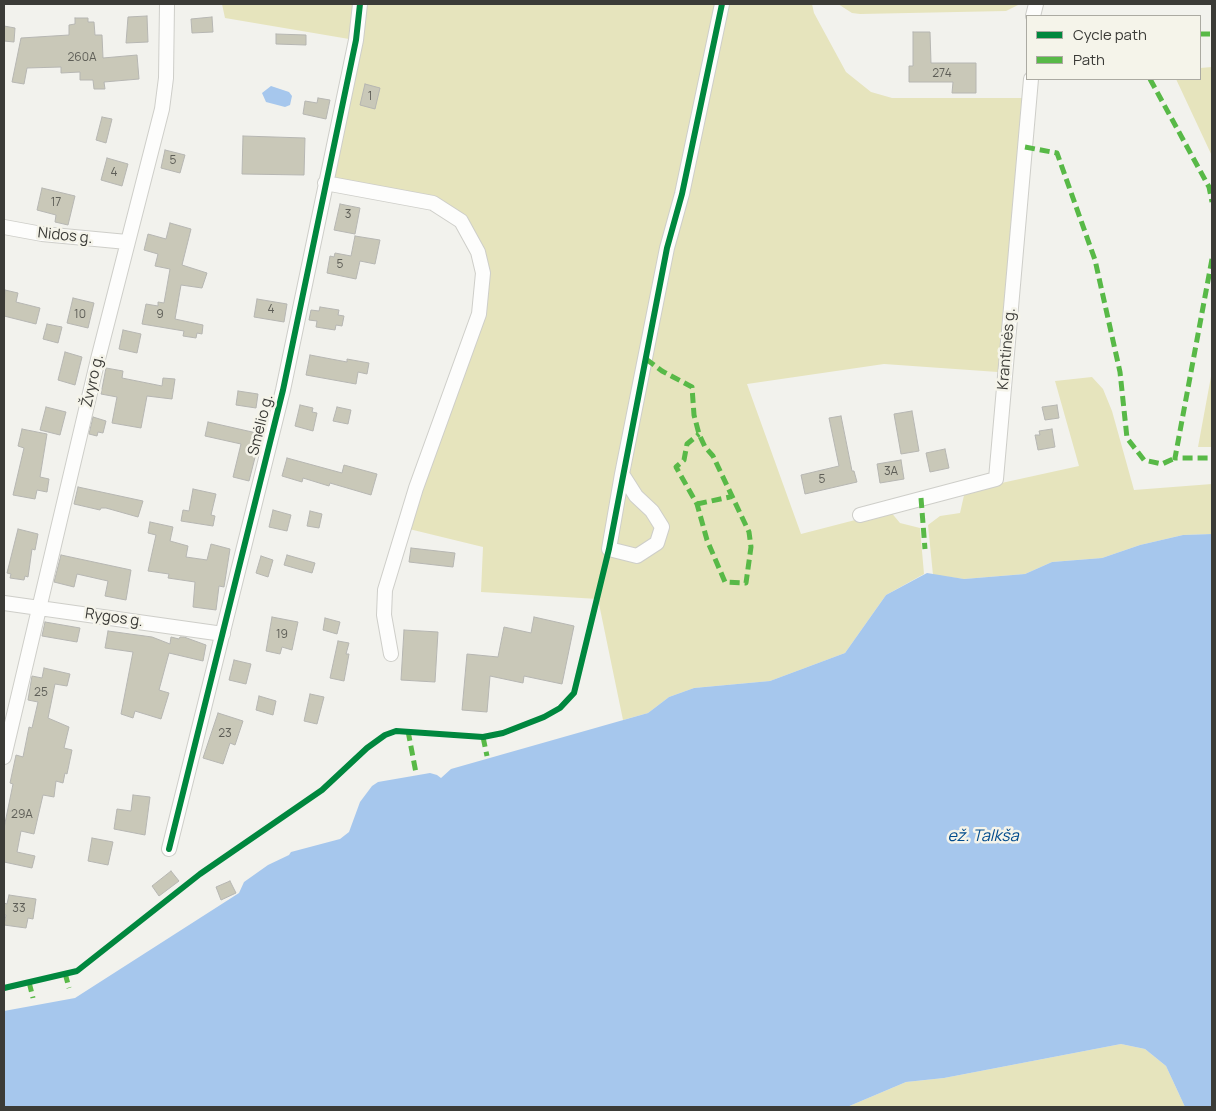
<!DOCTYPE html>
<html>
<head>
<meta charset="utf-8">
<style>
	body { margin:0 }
	#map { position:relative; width:1216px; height:1111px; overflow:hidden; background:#f2f2ed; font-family:Manrope,sans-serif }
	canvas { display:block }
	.frame { position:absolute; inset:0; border:5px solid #3b3b37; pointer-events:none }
	.legend { position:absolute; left:1026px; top:15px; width:175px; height:65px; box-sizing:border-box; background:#f5f4ea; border:1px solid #abaaa2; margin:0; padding:6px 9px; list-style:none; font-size:15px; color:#3b3b37 }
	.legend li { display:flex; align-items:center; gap:10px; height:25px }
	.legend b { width:25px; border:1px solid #abaaa2 }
</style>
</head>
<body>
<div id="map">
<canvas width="1216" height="1111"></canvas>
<div class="frame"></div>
<ul class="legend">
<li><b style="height:6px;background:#00873e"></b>Cycle path</li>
<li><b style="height:6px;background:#58b947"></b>Path</li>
</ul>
</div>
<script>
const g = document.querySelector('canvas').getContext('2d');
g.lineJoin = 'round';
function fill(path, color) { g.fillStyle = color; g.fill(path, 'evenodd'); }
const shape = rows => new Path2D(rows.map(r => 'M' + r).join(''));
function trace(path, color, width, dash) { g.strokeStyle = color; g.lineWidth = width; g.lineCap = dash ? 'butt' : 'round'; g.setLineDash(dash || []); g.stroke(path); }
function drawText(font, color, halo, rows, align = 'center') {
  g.font = font + ' Manrope,sans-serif'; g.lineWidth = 5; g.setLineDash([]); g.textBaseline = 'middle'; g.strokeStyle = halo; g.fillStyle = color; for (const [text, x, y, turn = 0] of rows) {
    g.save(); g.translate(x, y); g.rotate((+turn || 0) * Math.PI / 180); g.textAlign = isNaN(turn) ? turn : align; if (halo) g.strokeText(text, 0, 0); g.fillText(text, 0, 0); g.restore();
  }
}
const green = shape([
	[222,4,812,4,814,13,846,72,871,92,892,98,1022,98,998,372,884,364,747,384,801,534,890,511,900,523,920,528,924,574,886,595,845,653,770,681,694,688,669,697,648,713,623,720,598,599,481,592,483,547,405,528,479,314,483,273,461,221,433,203,325,183,355,40,225,18],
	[838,4,1020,4,1006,11,860,14,852,13],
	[1212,67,1212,156,1176,79,1200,79,1200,68],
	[1212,371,1212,447,1198,447],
	[1092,377,1103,389,1112,411,1134,490,1212,484,1212,534,1183,535,1140,545,1102,558,1052,562,1025,574,964,579,933,575,928,525,940,516,960,513,965,491,1079,466,1055,381],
	[1121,1044,1145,1049,1166,1066,1185,1107,847,1107,906,1082,944,1078]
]);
const water = shape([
	[271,86,289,92,292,96,290,105,285,107,266,102,262,93],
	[1212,534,1212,1107,1185,1107,1166,1066,1145,1049,1121,1044,944,1078,906,1082,847,1107,4,1107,4,1011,75,998,239,893,244,882,268,865,289,855,291,852,340,839,349,832,360,802,372,786,378,782,430,773,437,775,441,778,451,769,648,713,669,697,694,688,770,681,845,653,886,595,927,573,964,579,1025,574,1052,562,1102,558,1140,545,1183,535]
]);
const building = shape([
	[147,16,148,42,126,43,128,17,147,16],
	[212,17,213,32,192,33,191,19,212,17],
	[75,18,88,18,88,22,94,22,95,35,102,35,103,58,137,55,139,79,104,82,105,89,94,89,93,80,80,80,80,72,61,73,61,67,27,68,24,84,12,82,21,38,69,35,69,25,75,24,75,18],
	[4,26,15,28,14,42,4,41,4,26],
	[913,32,930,32,931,63,976,63,976,93,952,93,953,82,909,82,909,66,913,66,913,32],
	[276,34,306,35,306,45,276,44,276,34],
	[365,84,380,88,375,109,360,105,365,84],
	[318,98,330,100,326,119,303,114,305,101,317,103,318,98],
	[102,117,112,119,106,143,96,140,102,117],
	[243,136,305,138,304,175,242,174,243,136],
	[165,150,185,155,180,173,161,168,165,150],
	[107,158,128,164,122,186,101,180,107,158],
	[42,188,75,196,68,225,55,222,56,215,37,210,42,188],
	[340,204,360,208,355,234,334,230,340,204],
	[170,223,191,229,182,265,207,273,202,288,181,285,175,319,203,325,202,334,197,333,196,338,183,336,184,331,142,324,146,304,158,306,158,302,164,303,170,269,155,266,158,254,144,250,148,234,166,239,170,223],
	[355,236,380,240,375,264,360,261,356,279,327,273,330,256,334,257,335,253,351,256,355,236],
	[5,290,18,293,16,302,40,308,36,324,4,316,5,290],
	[73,298,94,303,88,328,67,323,73,298],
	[257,299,287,304,284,322,254,317,257,299],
	[320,307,339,310,338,315,344,316,342,326,336,325,335,330,316,327,317,321,309,320,311,310,319,311,320,307],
	[47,324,62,327,58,343,43,339,47,324],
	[123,330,141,334,137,353,119,349,123,330],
	[65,352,82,357,75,385,58,380,65,352],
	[310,355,347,362,347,359,369,363,367,374,358,372,356,384,306,375,310,355],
	[106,368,123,371,122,378,162,386,163,378,175,379,172,399,147,396,141,428,112,423,117,397,101,394,106,368],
	[238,391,258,394,256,408,236,405,238,391],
	[300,405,313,408,312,412,317,413,313,431,295,426,300,405],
	[1057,405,1059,418,1045,420,1042,407,1057,405],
	[46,407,66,412,60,435,40,430,46,407],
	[337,407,351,410,348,424,333,421,337,407],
	[912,411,919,451,901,454,894,414,912,411],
	[841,416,852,471,854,471,857,482,805,494,801,475,839,466,829,418,841,416],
	[93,417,106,421,103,433,98,432,97,436,89,434,93,417],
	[208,422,261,434,249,481,233,477,241,444,205,436,208,422],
	[22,429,47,434,40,477,49,479,47,492,37,490,35,499,13,495,24,448,18,446,22,429],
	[1052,429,1055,447,1038,450,1035,435,1040,435,1039,431,1052,429],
	[945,449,949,468,930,472,926,453,945,449],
	[287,458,342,473,344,465,377,474,371,495,330,483,329,486,303,478,302,482,282,476,287,458],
	[901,460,904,479,880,483,877,464,901,460],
	[78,487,143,501,138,517,106,508,101,508,100,510,74,504,78,487],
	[193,489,216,494,211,515,215,516,213,526,181,521,183,510,189,511,193,489],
	[273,510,291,515,287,531,269,527,273,510],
	[310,511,322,514,319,528,307,526,310,511],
	[150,522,173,527,170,541,188,546,186,557,207,560,211,544,230,549,224,587,219,586,216,610,193,607,195,582,168,578,169,574,148,571,156,535,148,533,150,522],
	[18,529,38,534,35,550,32,549,28,577,25,576,24,580,10,578,11,574,7,573,18,529],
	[411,548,455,553,453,567,409,562,411,548],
	[61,555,131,570,126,600,105,596,108,581,77,574,74,587,54,582,61,555],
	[287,555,315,563,312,573,284,565,287,555],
	[261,556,273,560,268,577,256,573,261,556],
	[272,617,298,622,292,650,282,647,280,654,266,651,272,617],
	[534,617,574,626,562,684,524,676,523,683,490,676,487,712,462,710,467,654,498,657,504,627,531,633,534,617],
	[325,618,340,622,337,634,323,630,325,618],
	[45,622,80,628,77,642,42,636,45,622],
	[404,630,438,632,435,682,401,680,404,630],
	[108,631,152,637,170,644,171,637,179,639,180,637,184,637,206,645,203,661,169,653,159,690,169,693,161,719,135,711,133,718,121,714,133,652,105,648,108,631],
	[338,641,349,643,346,654,349,654,344,681,330,678,338,641],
	[234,660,251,664,246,684,229,680,234,660],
	[44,668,70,674,67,686,55,684,48,718,69,727,64,748,72,750,67,774,65,773,63,783,56,781,54,797,43,795,34,834,21,831,17,852,35,856,32,868,4,862,4,828,13,784,10,783,16,755,23,757,29,727,32,728,38,702,28,700,32,676,42,678,44,668],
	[310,694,324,697,317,724,304,721,310,694],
	[259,696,276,701,273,715,256,710,259,696],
	[218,713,243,721,235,745,230,743,223,764,203,758,218,713],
	[133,795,150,797,145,835,114,829,117,809,131,811,133,795],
	[92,838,113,842,108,865,88,861,92,838],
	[171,871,179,881,159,896,152,886,171,871],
	[230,881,236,893,221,900,216,887,230,881],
	[9,895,36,899,33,919,28,918,26,928,4,925,6,915,4,915,4,903,7,904,9,895]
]);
const minor = shape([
	[1033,16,1036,4],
	[325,183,433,203,461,221,478,252,483,273,479,314,416,488,385,590,384,615,391,654],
	[4,227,42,234,127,242],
	[622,474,636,496,652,511,662,527,657,543,637,556,609,549,622,474,667,248,682,194,722,4],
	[860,515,996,479,1031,79],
	[4,603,223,634],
	[4,757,98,359,162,109,166,78,167,4],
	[169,849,283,390,356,40,360,4]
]);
const quiet = shape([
	[1200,34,1212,34],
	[1150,79,1209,187,1212,202],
	[1025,147,1057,153,1095,260,1120,372,1127,438,1144,460,1162,464,1175,458],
	[1212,259,1175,458,1212,458],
	[646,359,662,371,692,387,694,415,699,434,705,447,713,456,749,532,751,547,746,583,725,582,707,540,697,504,676,467,684,460,687,444,699,434],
	[921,498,925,549],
	[697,504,730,497],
	[408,731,416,773],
	[483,737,487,756],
	[65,973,69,988],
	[29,982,33,998]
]);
const cycleway = shape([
	[169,849,283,390,356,40,360,4],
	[4,988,77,971,200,874,322,790,367,748,385,735,396,731,483,737,503,733,544,717,560,708,574,693,609,549,667,248,682,194,722,4]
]);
const numberNames = [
	["260A",82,58],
	["274",942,74],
	["1",370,97],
	["5",173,161],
	["4",114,173],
	["17",56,203],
	["3",348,215],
	["5",340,265],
	["4",271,310],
	["10",80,315],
	["9",160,315],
	["3A",891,472],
	["5",822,480],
	["19",282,635],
	["25",41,693],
	["23",225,734],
	["29A",22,815],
	["33",19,909]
];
const streetNames = [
	["Nidos g.",65,236,6],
	["Krantinės g.",1007,349,-85],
	["Žvyro g.",93,381,-77],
	["Smėlio g.",261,425,-76],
	["Rygos g.",114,618,8]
];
const waterNames = [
	["ež. Talkša",983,837]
];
fill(green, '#e6e4bd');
fill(water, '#a6c7ed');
fill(building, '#c9c8b8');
trace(building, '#b6b6b2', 1);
trace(minor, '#cecec9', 16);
trace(minor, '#fdfdfc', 14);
trace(quiet, '#58b947', 5, [10, 5]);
trace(cycleway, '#00873e', 6);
drawText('12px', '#5e5e57', null, numberNames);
drawText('15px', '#3b3b37', '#f5f4ea', streetNames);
drawText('italic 16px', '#014b8c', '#f5f4ea', waterNames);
</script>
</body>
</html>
